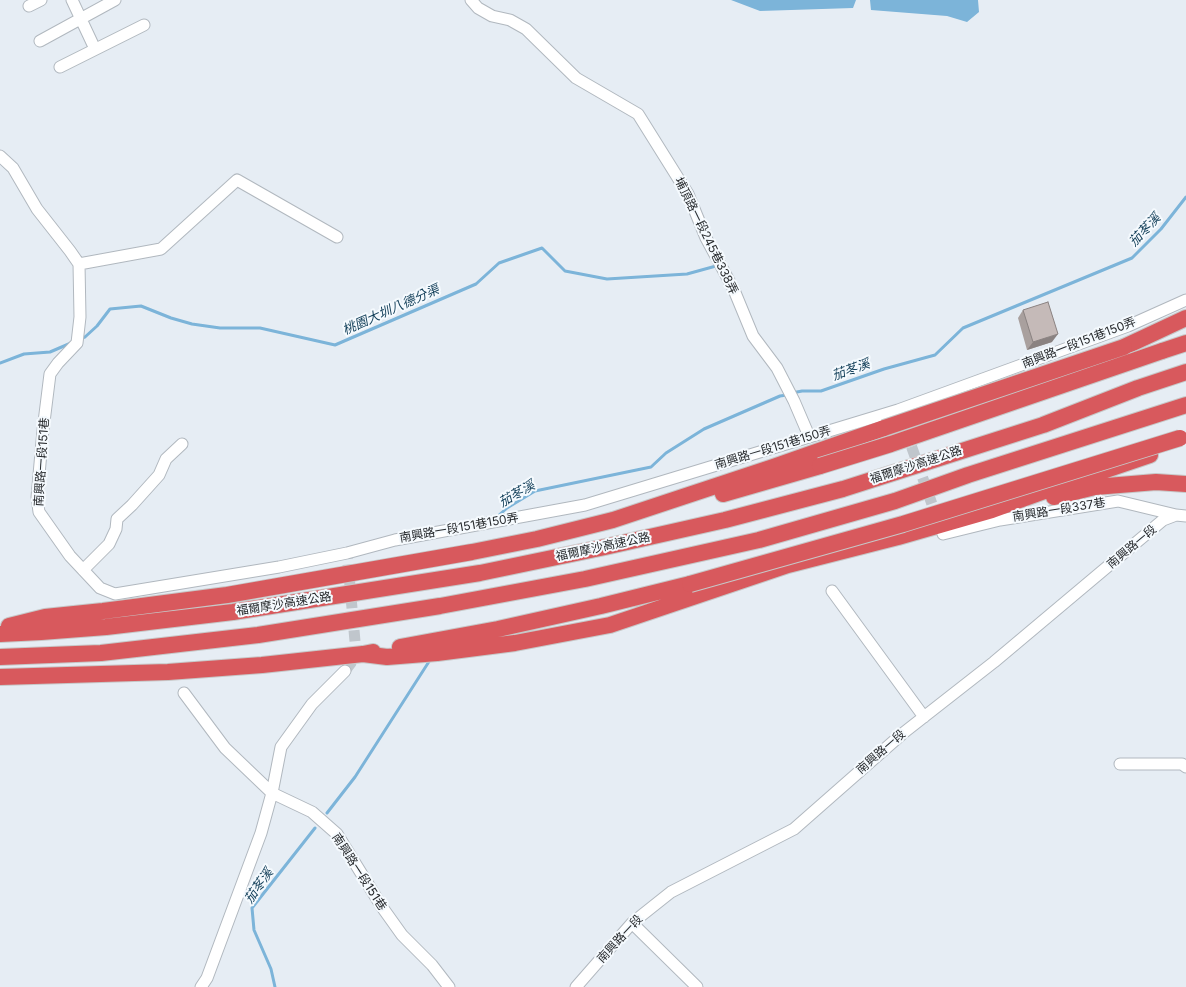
<!DOCTYPE html>
<html>
<head>
<meta charset="utf-8">
<style>
	body { margin:0 }
	canvas { display:block; background:#e6edf4 }
</style>
</head>
<body>
<canvas width="1186" height="987"></canvas>
<script>
const g = document.querySelector('canvas').getContext('2d');
g.lineJoin = 'round';
function fill(path, color) { g.fillStyle = color; g.fill(path, 'evenodd'); }
const shape = rows => new Path2D(rows.map(r => 'M' + r).join(''));
function trace(path, color, width, dash) { g.strokeStyle = color; g.lineWidth = width; g.lineCap = dash ? 'butt' : 'round'; g.setLineDash(dash || []); g.stroke(path); }
function drawText(font, color, halo, rows, align = 'center') {
  g.font = font + ' Inter,"Noto Sans TC",sans-serif'; g.lineWidth = 4; g.setLineDash([]); g.textBaseline = 'middle'; g.strokeStyle = halo; g.fillStyle = color; for (const [text, x, y, turn = 0] of rows) {
    g.save(); g.translate(x, y); g.rotate((+turn || 0) * Math.PI / 180); g.textAlign = isNaN(turn) ? turn : align; if (halo) g.strokeText(text, 0, 0); g.fillText(text, 0, 0); g.restore();
  }
}
const water = shape([
	[731,0,856,0,853,8,760,11],
	[870,0,978,0,979,12,967,22,947,16,871,10]
]);
const stream = shape([
	[79,339,85,337,97,326,110,309,141,306,171,318,192,324,220,328,260,328,335,345,476,284,499,263,542,248,565,271,607,279,687,274,716,266],
	[0,363,24,354,50,352,71,343],
	[792,393,802,391,821,391,884,369,935,355,963,328,1132,258,1161,229,1186,197],
	[498,516,507,508,535,491,651,467,666,453,704,429,780,396,787,395],
	[327,813,355,777,430,660],
	[275,987,271,969,254,930,252,908,315,828]
]);
const minorTunnel = shape([
	[906,431,938,521],
	[345,671,351,663,356,652,347,553]
]);
const minor = shape([
	[72,0,95,49],
	[471,0,478,8,492,16,510,20,526,29,576,78,638,114,688,194,706,238,734,290,753,336,777,368,794,401,809,436],
	[29,6,41,0],
	[40,41,115,0],
	[60,67,144,25],
	[0,156,13,168,37,209,70,251,79,264],
	[79,264,80,317,77,343,58,363,50,374,43,430,37,497,39,512,70,556,100,588,115,594,279,567,347,553,395,540,585,505,898,410,1128,326,1186,300],
	[79,264,161,249,237,180,337,237],
	[943,534,1000,520,1118,501,1176,515],
	[83,570,109,544,116,529,117,519,132,505,159,475,166,459,182,444],
	[832,591,924,717],
	[345,671,312,704,281,747,272,793,312,812,337,834,382,907,402,935,432,965,449,987],
	[184,693,225,748,272,793,261,833,207,978,201,987],
	[1120,764,1182,764,1186,767],
	[632,923,697,987],
	[576,987,632,923,671,892,794,829,902,734,994,662,1163,520,1176,515,1186,516]
]);
const highway = shape([
	[1124,347,1186,318],
	[1162,351,1186,343],
	[723,494,820,466],
	[1054,497,1095,487,1156,482,1186,484],
	[9,626,45,617,103,611,227,595,472,552,537,539,613,520,773,467,884,428],
	[0,634,41,632,106,627,233,612,480,573,605,547,725,520,843,489,1043,425,1138,388,1186,372],
	[400,647,498,629,601,606,690,584],
	[363,654,387,657,437,653,515,643,610,625,788,565,898,537,992,510,1050,489,1150,455],
	[0,657,101,653,258,635,440,606,585,579,759,540,895,501,968,475,1186,405],
	[0,677,168,672,262,665,363,654,373,652]
]);
const highwayBridge = shape([
	[884,428,1124,347],
	[820,466,891,444,1162,351],
	[690,584,903,524,1180,438]
]);
const wall = shape([
	[1023,310,1052,342,1027,350,1018,318]
]);
const shadedWall = shape([
	[1058,334,1052,342,1027,350,1033,342]
]);
const building = shape([
	[1048,302,1058,334,1033,342,1023,310,1048,302]
]);
const streetNames = [
	["埔頂路一段245巷338弄",706,236,64],
	["南興路一段151巷150弄",1079,343,-21],
	["南興路一段151巷150弄",773,448,-17],
	["南興路一段151巷",42,462,-86],
	["福爾摩沙高速公路",916,465,-18],
	["南興路一段337巷",1059,510,-9],
	["南興路一段151巷150弄",459,528,-10],
	["福爾摩沙高速公路",603,547,-12],
	["南興路一段",1132,547,-40],
	["福爾摩沙高速公路",284,604,-9],
	["南興路一段",881,752,-41],
	["南興路一段151巷",359,872,57],
	["南興路一段",620,939,-47]
];
const waterNames = [
	["茄苳溪",1145,230,-47],
	["桃園大圳八德分渠",391,310,-24],
	["茄苳溪",851,370,-20],
	["茄苳溪",517,494,-30],
	["茄苳溪",259,886,-55]
];
fill(water, '#7cb4d9');
trace(stream, '#7cb4d9', 3);
trace(minorTunnel, '#c0c6cc', 11, [11, 5.5]);
trace(minor, '#b1b8bf', 13);
trace(highway, '#c7c8c8', 18);
trace(minor, '#fff', 11);
trace(highway, '#d8595d', 16);
trace(highwayBridge, '#c7c8c8', 18, []);
trace(highwayBridge, '#d8595d', 16);
fill(wall, '#a9a09e');
fill(shadedWall, '#8a8281');
fill(building, '#c5bab8');
trace(building, '#8a8281', 1);
drawText('12px', '#272a2d', '#f5fafe', streetNames);
drawText('italic 13px', '#15415b', '#f5fafe', waterNames);
</script>
</body>
</html>
